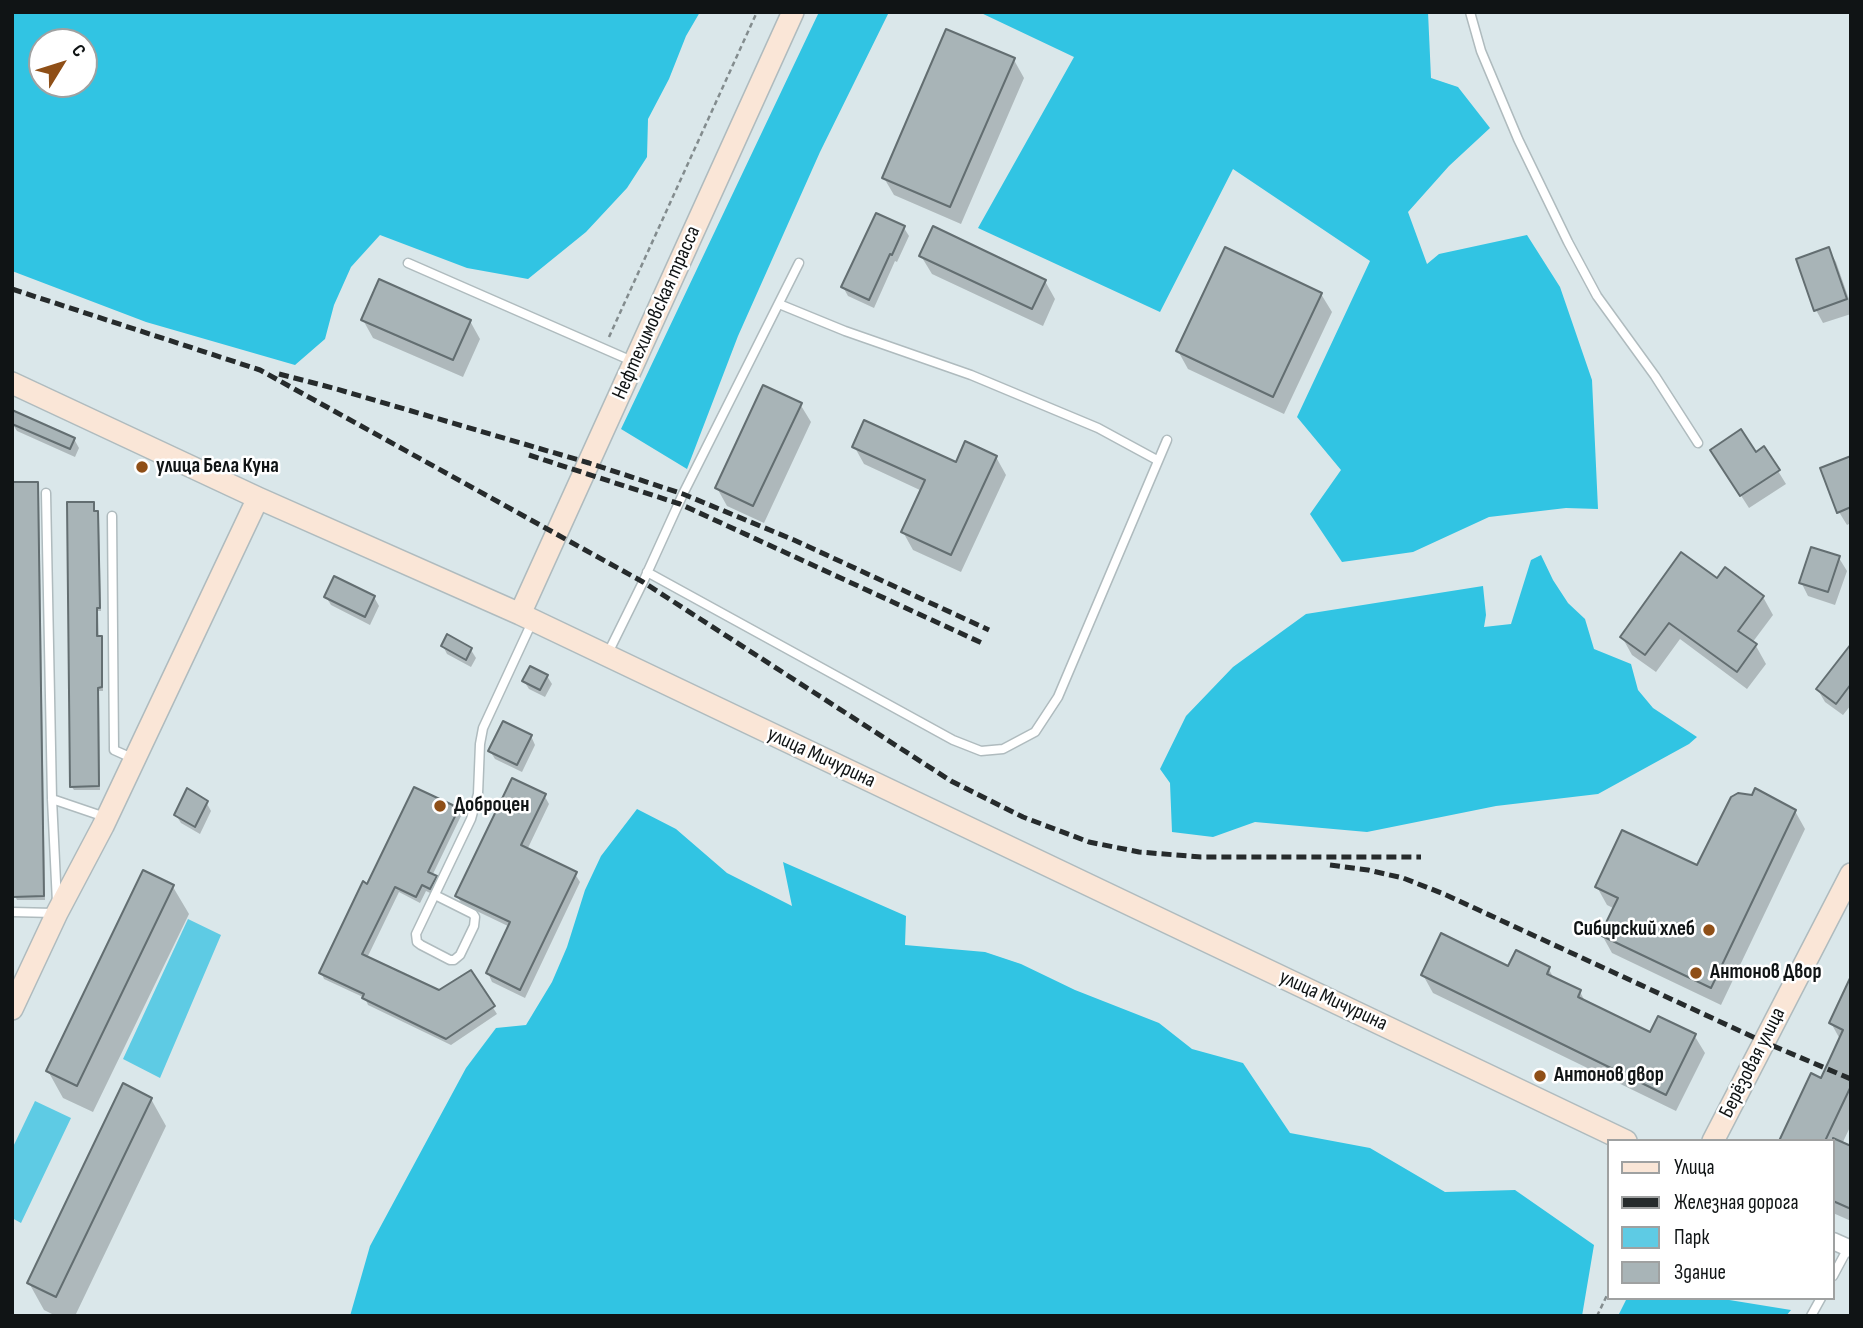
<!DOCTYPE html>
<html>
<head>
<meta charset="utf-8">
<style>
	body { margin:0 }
	#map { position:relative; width:1863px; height:1328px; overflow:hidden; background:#dae7ea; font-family:"Sofia Sans Condensed",sans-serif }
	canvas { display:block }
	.frame { position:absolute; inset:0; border:14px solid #101415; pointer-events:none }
	.legend { position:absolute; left:1607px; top:1139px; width:228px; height:161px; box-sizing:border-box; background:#fff; border:2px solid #9fa1a1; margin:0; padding:9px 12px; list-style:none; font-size:21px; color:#101415 }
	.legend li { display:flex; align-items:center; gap:14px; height:35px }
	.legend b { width:35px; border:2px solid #9fa1a1 }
	.north { position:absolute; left:28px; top:28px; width:70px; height:70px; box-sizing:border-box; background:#fff; border:2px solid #9fa1a1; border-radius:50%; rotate:52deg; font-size:19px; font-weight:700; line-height:28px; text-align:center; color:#101415 }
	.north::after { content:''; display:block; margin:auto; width:24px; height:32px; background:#8f4f17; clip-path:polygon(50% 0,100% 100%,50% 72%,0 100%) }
</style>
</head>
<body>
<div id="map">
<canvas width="1863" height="1328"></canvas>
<div class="frame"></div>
<ul class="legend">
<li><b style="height:9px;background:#fae6d7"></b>Улица</li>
<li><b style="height:9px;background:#262b2c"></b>Железная дорога</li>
<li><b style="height:19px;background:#5ecbe4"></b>Парк</li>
<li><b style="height:19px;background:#a8b4b7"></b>Здание</li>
</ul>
<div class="north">С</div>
</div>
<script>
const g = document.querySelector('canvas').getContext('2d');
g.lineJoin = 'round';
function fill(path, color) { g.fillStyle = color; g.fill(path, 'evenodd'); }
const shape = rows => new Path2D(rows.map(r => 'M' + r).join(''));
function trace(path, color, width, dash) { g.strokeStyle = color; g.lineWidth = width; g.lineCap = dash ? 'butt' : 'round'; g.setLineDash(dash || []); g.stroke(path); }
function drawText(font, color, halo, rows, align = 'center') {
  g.font = font + ' "Sofia Sans Condensed",sans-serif'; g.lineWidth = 5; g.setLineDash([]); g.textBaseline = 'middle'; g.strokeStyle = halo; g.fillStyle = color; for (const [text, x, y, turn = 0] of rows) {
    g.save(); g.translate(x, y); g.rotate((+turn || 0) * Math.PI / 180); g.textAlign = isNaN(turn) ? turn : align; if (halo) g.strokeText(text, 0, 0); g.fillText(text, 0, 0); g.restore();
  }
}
const green = shape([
	[188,919,221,935,160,1078,123,1059],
	[35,1101,71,1118,21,1223,12,1218,12,1149]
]);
const forest = shape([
	[12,12,700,12,686,36,669,79,648,119,647,157,627,188,586,232,528,279,467,268,380,235,351,267,334,305,325,339,295,365,146,322,12,271],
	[42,42,84,42,84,84,42,84],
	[819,12,889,12,820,152,738,336,687,469,621,429],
	[979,12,1428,12,1431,78,1458,87,1490,128,1449,166,1408,212,1427,264,1439,254,1527,235,1560,287,1592,380,1598,509,1566,508,1489,517,1413,552,1342,562,1310,514,1341,470,1297,417,1370,261,1233,169,1160,312,978,228,1074,57],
	[1541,555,1553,580,1568,603,1585,619,1594,649,1631,664,1638,690,1653,708,1697,737,1689,744,1598,794,1496,806,1367,832,1255,822,1213,837,1172,832,1170,783,1160,769,1186,716,1233,667,1306,614,1483,586,1486,615,1484,627,1511,624,1531,560],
	[637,809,676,829,727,873,792,906,783,862,906,916,905,945,985,952,1021,964,1075,990,1159,1023,1192,1049,1243,1063,1290,1133,1370,1148,1445,1192,1515,1190,1594,1245,1582,1316,350,1316,370,1246,466,1068,496,1028,526,1025,552,982,567,947,585,890,601,856],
	[1627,1298,1717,1298,1791,1310,1786,1316,1618,1316]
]);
const shadow = shape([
	[1014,60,1024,78,961,224,894,195,884,178],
	[904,228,909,236,897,262,895,261,874,308,848,296,843,287],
	[1828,249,1836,262,1851,305,1851,314,1823,323,1816,310],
	[921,256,1045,281,1055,299,1043,326,932,274],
	[1321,294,1332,312,1284,414,1188,369,1178,351],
	[363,320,470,321,480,339,463,377,373,338],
	[800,404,811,422,764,523,727,506,717,488],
	[12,423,74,439,79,448,75,457,17,431],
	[854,446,957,465,996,457,1006,475,961,572,913,550,903,532,922,491,864,464],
	[1851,458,1851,523,1847,525,1839,512],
	[1720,463,1778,471,1786,484,1749,508],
	[12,484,37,484,39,487,45,900,17,900,15,896,12,734],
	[93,504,95,513,99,517,101,611,98,611,99,638,101,638,103,641,103,691,99,691,100,790,74,790,71,786],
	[1839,558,1847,571,1835,605,1808,596,1801,582],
	[1717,581,1763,597,1773,615,1752,643,1756,646,1766,664,1747,689,1680,639,1656,672,1632,655,1622,637],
	[326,597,374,597,379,606,370,625,331,605],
	[447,637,471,650,476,658,471,667,447,654,443,646],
	[1851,647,1851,705,1843,715,1825,702,1818,690],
	[547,676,552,684,545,697,529,689,524,681],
	[531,736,535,745,522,772,495,759,490,751],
	[544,795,549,804,527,850,575,874,580,882,525,998,492,982,488,973,510,927,462,904,457,896],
	[206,802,211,811,200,834,181,823,176,815],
	[457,809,461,816,432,876,435,877,439,884,434,895,426,891,420,903,399,892,367,958,439,992,470,972,497,1014,451,1045,368,1005,365,998,324,979,321,972,368,886],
	[1795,811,1805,829,1721,1005,1612,953,1602,935,1615,909,1607,905,1597,887,1698,867],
	[173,887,189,914,93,1112,63,1098,48,1071],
	[1509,968,1548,968,1555,980,1580,992,1586,1003,1651,1034,1694,1035,1705,1053,1676,1111,1433,993,1423,975],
	[1851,983,1851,1125,1842,1144,1851,1148,1851,1221,1833,1213,1833,1141,1781,1141,1822,1080,1841,1041,1831,1023],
	[151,1099,166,1126,75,1316,56,1316,44,1310,29,1283]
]);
const building = shape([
	[946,29,1015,58,950,207,882,178,946,29],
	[876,213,905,226,892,255,890,254,869,300,841,287,876,213],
	[933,226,1046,280,1032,309,919,256,933,226],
	[1225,247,1322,293,1273,397,1176,351,1225,247],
	[1829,247,1847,299,1814,311,1796,259,1829,247],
	[379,279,471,320,453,360,361,320,379,279],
	[763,385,802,403,753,506,715,488,763,385],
	[12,410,75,438,70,449,12,424,12,410],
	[864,420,956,462,965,441,997,456,951,555,901,532,925,480,852,447,864,420],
	[1741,429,1756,452,1764,446,1780,470,1740,496,1710,450,1741,429],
	[1851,456,1851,507,1837,513,1820,468,1851,456],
	[12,482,38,482,44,896,13,897,12,482],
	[67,502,94,502,94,511,98,511,100,608,97,608,97,636,102,636,102,687,98,688,99,786,70,787,67,502],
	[1811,547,1840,556,1828,592,1799,583,1811,547],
	[1681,552,1717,578,1725,567,1764,596,1738,631,1757,644,1737,672,1669,623,1645,655,1620,637,1681,552],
	[334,576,375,596,365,617,324,597,334,576],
	[447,634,472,648,466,660,441,646,447,634],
	[1851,644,1851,684,1836,704,1816,689,1851,644],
	[530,666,548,675,540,690,522,681,530,666],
	[503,721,532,735,517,765,488,751,503,721],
	[512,778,546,794,521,845,577,872,520,990,486,973,510,922,455,896,512,778],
	[414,787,459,808,428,872,437,876,430,889,422,885,416,897,395,887,362,954,439,990,471,970,495,1006,446,1039,362,998,364,994,319,973,363,881,367,884,414,787],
	[187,788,208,801,195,827,174,815,187,788],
	[1755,788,1796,810,1711,988,1600,935,1618,898,1595,887,1622,830,1697,865,1731,797,1738,793,1752,795,1755,788],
	[143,870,174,885,77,1086,46,1071,143,870],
	[1441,933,1508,966,1516,950,1550,967,1547,974,1581,990,1578,997,1650,1032,1658,1016,1696,1034,1666,1095,1421,975,1441,933],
	[1851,976,1851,1086,1825,1141,1779,1141,1811,1073,1821,1078,1843,1030,1829,1023,1851,976],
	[123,1083,152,1098,56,1297,27,1283,123,1083],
	[1833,1138,1851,1146,1851,1209,1833,1201,1833,1138]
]);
const path = shape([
	[609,337,757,12],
	[1597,1316,1609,1291]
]);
const lane = shape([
	[1470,12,1481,51,1518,139,1568,242,1597,296,1655,376,1698,443],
	[408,263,632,361],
	[779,304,845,331,971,375,1098,428,1157,460],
	[46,493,52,799,57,903],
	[112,516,114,750,132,758],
	[647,572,953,740,981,751,1003,749,1035,732,1058,697,1167,440],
	[608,653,643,582,683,494,799,263],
	[52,799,105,817],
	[435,895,473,914,475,917,474,926,460,955,454,960,450,960,421,945,417,942,416,934,471,819,478,794,480,744,483,728,533,620],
	[12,912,54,913],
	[1833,1276,1848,1248],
	[1811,1316,1821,1298]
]);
const street = shape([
	[1833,1241,1851,1249]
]);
const secondary = shape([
	[12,383,258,498,520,614,1626,1141],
	[520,614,793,12],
	[12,1009,57,913,103,826,258,498],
	[1713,1141,1851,874]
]);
const rail = shape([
	[12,289,260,370,643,582,951,781,1023,817,1089,842,1139,852,1201,857,1421,857],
	[279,374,333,388,589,463,683,494,794,540,989,630],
	[529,455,680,504,984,644],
	[1330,865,1368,870,1403,878,1444,894,1764,1042,1851,1079]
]);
const markers = [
	[142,467,7,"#8f4f17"],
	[440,806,7,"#8f4f17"],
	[1709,930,7,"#8f4f17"],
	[1696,973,7,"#8f4f17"],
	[1540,1076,7,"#8f4f17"]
];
const streetNames = [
	["Нефтехимовская трасса",657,313,-66],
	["улица Мичурина",821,758,25],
	["улица Мичурина",1333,1001,25],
	["Берёзовая улица",1753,1063,-63]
];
const poiNames = [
	["улица Бела Куна",156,467],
	["Доброцен",454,806],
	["Сибирский хлеб",1695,930,"right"],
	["Антонов Двор",1710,973],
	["Антонов двор",1554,1076]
];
fill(green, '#5ecbe4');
fill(forest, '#31c4e3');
fill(shadow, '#0003');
fill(building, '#a8b4b7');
trace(building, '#636e71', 2);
trace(lane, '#afbbbe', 11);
trace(street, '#afbbbe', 19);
trace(secondary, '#afbbbe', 24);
trace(path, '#838c8e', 2.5, [5, 3.5]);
trace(lane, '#fff', 8);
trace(street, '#fff', 16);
trace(secondary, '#fae6d7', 21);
trace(rail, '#262b2c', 5, [10, 5]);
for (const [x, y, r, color] of markers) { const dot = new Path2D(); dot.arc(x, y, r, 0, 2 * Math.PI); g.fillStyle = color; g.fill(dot); trace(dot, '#fff', 2.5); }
drawText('21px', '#101415', '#fff', streetNames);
drawText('bold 21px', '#101415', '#fff', poiNames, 'left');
</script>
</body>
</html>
